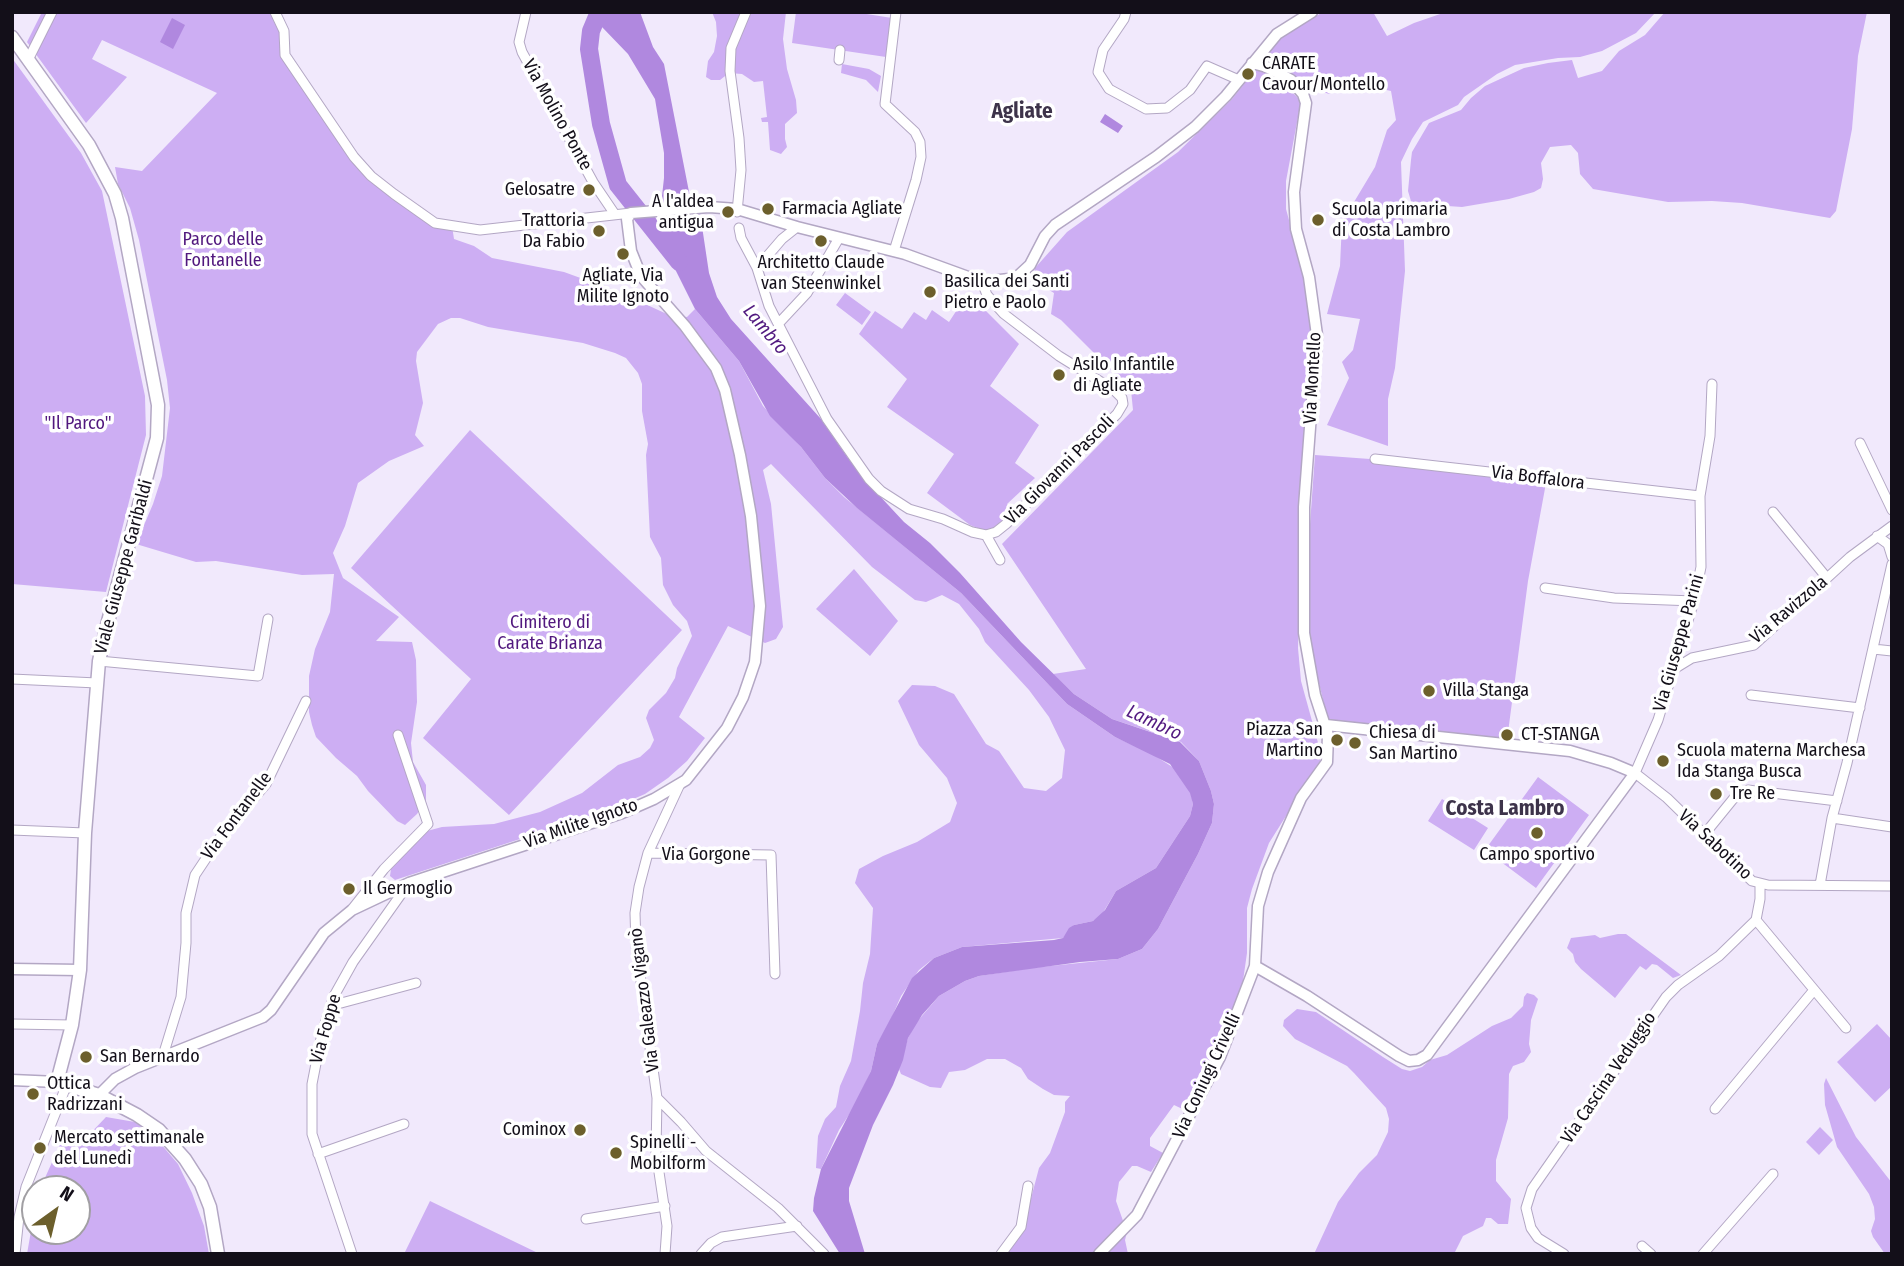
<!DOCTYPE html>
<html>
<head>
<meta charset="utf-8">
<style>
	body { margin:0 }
	#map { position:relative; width:1904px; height:1266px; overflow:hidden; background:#f1e9fc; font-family:"Fira Sans Condensed",sans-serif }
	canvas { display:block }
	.frame { position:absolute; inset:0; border:14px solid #130f19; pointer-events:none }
	.north { position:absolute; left:21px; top:1175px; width:70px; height:70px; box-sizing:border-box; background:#fff; border:2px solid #a19fa3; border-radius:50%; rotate:34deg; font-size:19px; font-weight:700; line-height:28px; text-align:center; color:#130f19 }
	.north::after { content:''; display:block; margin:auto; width:24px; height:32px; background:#6c5f2c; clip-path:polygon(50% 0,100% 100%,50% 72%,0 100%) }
</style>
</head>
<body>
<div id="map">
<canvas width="1904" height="1266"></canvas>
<div class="frame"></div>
<div class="north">N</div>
</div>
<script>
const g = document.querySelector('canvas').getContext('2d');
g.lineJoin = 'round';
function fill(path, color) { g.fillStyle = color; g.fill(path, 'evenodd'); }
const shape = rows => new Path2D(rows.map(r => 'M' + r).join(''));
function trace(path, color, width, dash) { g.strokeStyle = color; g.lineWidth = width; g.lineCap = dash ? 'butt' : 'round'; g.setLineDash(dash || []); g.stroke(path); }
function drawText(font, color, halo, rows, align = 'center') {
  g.font = font + ' "Fira Sans Condensed",sans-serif'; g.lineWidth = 7; g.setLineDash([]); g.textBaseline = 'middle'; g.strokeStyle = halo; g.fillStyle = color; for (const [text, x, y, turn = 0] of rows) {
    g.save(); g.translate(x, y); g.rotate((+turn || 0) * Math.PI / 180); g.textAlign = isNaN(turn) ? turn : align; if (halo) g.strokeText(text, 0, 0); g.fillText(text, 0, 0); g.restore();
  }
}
const green = shape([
	[42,12,275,12,284,31,285,55,354,157,412,209,452,226,454,239,474,246,492,258,564,272,619,292,669,315,687,317,695,309,739,361,763,406,801,447,825,478,844,497,961,593,1067,704,1115,737,1152,754,1174,768,1191,793,1193,804,1190,816,1156,868,1116,891,1101,916,1093,921,1074,925,1063,938,962,947,934,958,919,970,901,996,888,1026,877,1044,871,1071,854,1107,839,1130,821,1169,816,1168,818,1136,825,1119,836,1107,840,1086,851,1061,860,1011,863,983,870,954,873,908,855,883,859,869,883,856,917,842,950,822,957,803,947,778,919,745,898,701,912,685,935,686,954,694,986,744,999,751,1024,788,1046,791,1062,778,1065,750,1049,717,1029,690,985,642,979,629,959,604,942,595,926,602,915,600,872,567,771,464,763,470,771,504,783,627,776,639,765,643,728,626,679,717,705,738,687,761,668,778,645,794,631,800,578,820,395,880,390,876,391,869,427,831,442,827,494,824,540,812,582,793,618,765,640,757,650,748,654,740,646,718,649,710,666,693,675,678,677,668,692,636,687,621,673,605,663,585,661,558,650,537,646,455,648,444,642,411,642,384,638,373,626,358,615,353,583,343,488,327,460,318,451,318,438,324,417,352,416,361,423,403,415,435,424,446,389,461,358,483,345,526,333,553,343,578,399,617,376,641,412,642,416,660,417,702,411,743,413,762,426,785,426,800,417,814,405,825,397,821,368,791,357,776,336,758,316,737,312,725,309,712,309,676,315,649,330,612,334,574,302,575,216,561,196,562,136,544,153,504,162,476,170,408,167,380,139,240,130,208,118,184,115,167,142,171,217,93,102,40,92,59,127,77,86,123,27,42],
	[712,12,786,12,783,39,787,69,796,100,797,113,785,124,785,139,787,147,781,154,770,150,768,122,762,122,761,118,767,117,763,81,754,82,742,74,729,73,720,80,711,80,706,77,708,61,714,52,717,36,716,22],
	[796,12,854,12,892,18,886,57,792,43],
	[1323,12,1373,12,1387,36,1414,23,1446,12,1656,12,1636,33,1602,51,1580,57,1558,58,1515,65,1497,74,1464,97,1458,105,1423,122,1412,139,1401,162,1405,271,1395,368,1388,399,1388,446,1327,425,1349,378,1342,362,1353,350,1360,319,1327,314,1340,266,1342,222,1375,167,1387,130,1396,120,1391,91,1361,84,1344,87,1329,94,1304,85,1287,70,1260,58,1284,35],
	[1665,12,1867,12,1858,56,1852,129,1836,211,1830,218,1742,203,1712,201,1668,202,1593,189,1580,174,1578,153,1571,145,1550,147,1541,163,1543,179,1541,188,1534,192,1509,199,1462,207,1433,205,1413,208,1408,191,1411,160,1412,152,1429,123,1461,110,1471,98,1485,86,1524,68,1548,63,1572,60,1578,78,1602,71,1619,51,1645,35],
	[12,58,81,153,102,191,145,396,146,435,106,592,12,584],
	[842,64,869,69,881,76,878,92,866,80,841,73],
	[1256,69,1278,78,1301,101,1286,181,1286,209,1308,290,1315,325,1302,502,1298,648,1301,681,1320,750,1320,762,1269,843,1252,889,1247,908,1247,953,1242,988,1231,1019,1191,1113,1174,1105,1150,1138,1150,1146,1163,1153,1151,1172,1137,1166,1132,1166,1119,1182,1116,1201,1127,1232,1125,1240,1128,1254,1004,1254,1024,1225,1039,1168,1050,1153,1065,1112,1065,1102,1070,1096,1054,1095,1043,1089,1028,1079,1021,1068,1005,1059,987,1059,965,1070,949,1072,941,1088,930,1087,901,1074,899,1069,908,1038,915,1024,939,996,965,981,979,976,1031,968,1118,959,1142,949,1158,929,1198,854,1212,823,1214,804,1211,791,1199,761,1181,742,1112,719,1074,694,1053,674,1086,669,1002,544,1133,410,1131,390,1061,320,1051,314,1054,293,1033,280,1035,268,1067,232,1178,152,1232,99],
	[845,293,871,312,862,325,836,305],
	[968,293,1019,344,990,386,1039,425,1015,463,1035,478,1007,504,1013,512,993,528,985,531,970,525,927,493,954,454,887,407,907,379,859,334,875,311,902,329,914,312,926,320,932,310,949,322],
	[470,430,682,630,509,815,423,738,471,679,351,568],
	[1315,455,1370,459,1382,464,1546,483,1528,581,1507,740,1328,720,1315,667,1309,628,1309,538],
	[854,569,898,621,870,656,816,609],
	[1538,777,1589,815,1536,888,1485,850],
	[1442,799,1488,828,1474,850,1428,821],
	[1618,934,1626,934,1681,975,1673,978,1657,965,1652,964,1646,970,1640,966,1615,998,1581,969,1575,962,1573,954,1567,948,1571,938,1595,935,1600,938],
	[1527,993,1534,995,1538,999,1531,1020,1529,1044,1531,1052,1524,1062,1513,1066,1509,1074,1508,1118,1496,1160,1496,1181,1511,1199,1508,1224,1498,1224,1491,1218,1486,1218,1483,1226,1463,1236,1454,1254,1314,1254,1338,1202,1359,1173,1377,1155,1388,1132,1389,1119,1386,1108,1354,1073,1347,1066,1295,1039,1283,1026,1284,1020,1297,1009,1316,1012,1383,1057,1402,1069,1410,1071,1422,1067,1430,1060,1447,1055,1492,1026,1511,1018,1523,1006,1524,997],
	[1877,1024,1892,1040,1892,1086,1875,1102,1837,1062],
	[1826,1078,1856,1137,1892,1183,1892,1254,1885,1254,1873,1237,1871,1231,1875,1219,1874,1207,1869,1194,1837,1147,1825,1105,1824,1084],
	[106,1117,135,1122,155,1137,178,1164,192,1193,204,1226,209,1254,27,1254,35,1208,35,1231,77,1231,77,1189,40,1189,62,1140,84,1140],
	[1820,1127,1833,1140,1819,1155,1806,1142],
	[430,1201,540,1254,404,1254]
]);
const water = shape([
	[592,12,640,12,653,47,664,64,691,202,661,205,664,178,664,153,655,99,628,54,602,27],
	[172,18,185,25,173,49,160,42],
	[1105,114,1123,126,1118,133,1100,122],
	[700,213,709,273,717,297,731,319,821,419,848,458,877,493,904,522,930,543,960,573,1021,642,1074,694,1112,719,1180,742,1199,761,1211,791,1214,804,1212,823,1198,854,1158,929,1142,949,1118,959,1080,962,979,976,965,981,939,996,922,1015,908,1038,903,1060,893,1085,873,1125,849,1188,849,1201,865,1254,840,1254,813,1211,814,1198,821,1169,871,1071,877,1044,912,978,934,958,962,947,1054,940,1063,938,1069,928,1074,925,1093,921,1105,910,1116,891,1156,868,1190,816,1193,804,1190,793,1170,764,1115,737,1067,704,961,593,857,508,825,478,801,447,770,416,739,361,695,309,665,249,664,217]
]);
const river = shape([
	[599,12,591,31,589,49,601,124,618,185,679,262]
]);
const minor = shape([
	[275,12,284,31,285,55,354,157,371,176,394,194,435,223,480,230,631,213],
	[526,12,519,42,522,52,593,182,614,213],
	[1126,12,1124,19,1103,50,1098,72,1109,89,1146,109,1167,108,1190,90,1207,66,1239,80],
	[28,60,52,12],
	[839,60,840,50],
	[737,212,741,170,739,138,730,71,731,48,746,12],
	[739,228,741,238,757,268,769,306,827,419,869,479,881,491,909,509,943,519,972,532,986,535,996,532,1006,524,1117,414,1123,404,1122,398,1114,390,1059,356,1004,314,987,295,982,282],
	[894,251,916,180,921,157,920,142,915,132,885,104,896,12],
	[757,268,782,239,797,227],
	[779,323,807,293,839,238],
	[1712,384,1710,436,1700,496,1701,567,1694,601,1658,720,1635,773,1667,798,1752,881,1768,885,1892,886],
	[1860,443,1892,510],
	[1375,459,1700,496],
	[1773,512,1827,578],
	[986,535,1000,560],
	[1877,536,1888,544,1892,557],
	[1545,588,1614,598,1694,601],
	[1873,649,1892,651],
	[99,661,258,676,268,619],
	[1674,669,1692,658,1754,645,1850,557,1892,526],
	[12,679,97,683],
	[1751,695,1860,708],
	[1832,818,1892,827],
	[12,830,85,833],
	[1703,836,1738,793,1748,790,1837,801],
	[648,853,771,855,775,974],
	[1760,884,1760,899,1756,920,1846,1028],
	[1820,885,1832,818,1847,763,1892,564],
	[353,908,384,869,428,824,398,735],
	[330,1006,416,983],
	[12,1024,72,1025],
	[162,1059,181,997,186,943,186,913,195,875,219,839,266,784,306,701],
	[657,1098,636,945,635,913,639,887,648,853,680,784],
	[1715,1109,1814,990],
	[318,1154,404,1124],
	[586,1219,665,1206],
	[1642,1246,1651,1254],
	[15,1254,19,1217,26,1187,67,1084],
	[352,1254,312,1134,312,1084,322,1033,334,996,353,962,409,883],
	[665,1254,667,1226,656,1152,657,1098,681,1122,706,1151,778,1208,824,1254],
	[701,1254,711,1243,722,1237,797,1226],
	[1001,1254,1021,1227,1028,1186],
	[1564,1254,1538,1238,1531,1228,1526,1208,1532,1189,1666,997,1678,985,1719,956,1756,920],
	[1703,1254,1773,1174]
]);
const tertiary = shape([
	[1255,966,1307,996,1399,1056,1409,1061,1418,1060,1427,1055,1435,1044,1635,773,1611,763,1570,751,1326,725],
	[12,969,80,970],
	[12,1080,57,1082],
	[99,1095,115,1079,135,1068,263,1017,271,1010,324,933,352,910,409,883,622,813,654,799,686,780,727,728,743,697,755,662,760,606,751,516,740,455,725,390,716,368,685,326,641,276,631,251,627,219,631,213,709,207,737,209,797,227,905,254,982,282,1009,279,1017,277,1030,265,1045,236,1055,225,1156,157,1195,127,1226,96,1277,34,1312,12],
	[1099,1254,1137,1215,1220,1057,1255,966,1258,906,1268,872,1301,798,1327,762,1328,735,1315,695,1304,633,1304,507,1317,335,1309,277,1296,229,1294,192,1306,103,1303,94,1291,80,1267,67,1252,63]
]);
const secondary = shape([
	[12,37,89,145,115,194,122,218,158,405,157,438,106,629,99,661,85,833,80,970,72,1025,57,1082,99,1095,137,1115,159,1130,185,1159,201,1184,210,1207,218,1254]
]);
const markers = [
	[1248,74,7,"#6c5f2c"],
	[589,190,7,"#6c5f2c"],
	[768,209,7,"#6c5f2c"],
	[728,212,7,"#6c5f2c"],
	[1318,220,7,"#6c5f2c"],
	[599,231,7,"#6c5f2c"],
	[821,241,7,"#6c5f2c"],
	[623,254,7,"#6c5f2c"],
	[930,292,7,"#6c5f2c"],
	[1059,375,7,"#6c5f2c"],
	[1429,691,7,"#6c5f2c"],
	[1507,735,7,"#6c5f2c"],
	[1337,740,7,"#6c5f2c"],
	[1355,743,7,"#6c5f2c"],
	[1663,761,7,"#6c5f2c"],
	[1716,794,7,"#6c5f2c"],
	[1537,833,7,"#6c5f2c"],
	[349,889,7,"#6c5f2c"],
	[86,1057,7,"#6c5f2c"],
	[33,1094,7,"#6c5f2c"],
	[580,1130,7,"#6c5f2c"],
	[40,1148,7,"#6c5f2c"],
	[616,1153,7,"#6c5f2c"]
];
const poiNames = [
	["CARATE",1262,64],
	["Cavour/Montello",1262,85],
	["Gelosatre",575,190,"right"],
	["A l'aldea",714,202,"right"],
	["antigua",714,223,"right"],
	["Farmacia Agliate",782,209],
	["Scuola primaria",1332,210],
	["di Costa Lambro",1332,231],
	["Trattoria",585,221,"right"],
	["Da Fabio",585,242,"right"],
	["Architetto Claude",821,263,"center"],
	["van Steenwinkel",821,284,"center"],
	["Agliate, Via",623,276,"center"],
	["Milite Ignoto",623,297,"center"],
	["Basilica dei Santi",944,282],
	["Pietro e Paolo",944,303],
	["Asilo Infantile",1073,365],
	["di Agliate",1073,386],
	["Villa Stanga",1443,691],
	["Piazza San",1323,730,"right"],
	["Martino",1323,751,"right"],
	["Chiesa di",1369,733],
	["San Martino",1369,754],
	["CT-STANGA",1521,735],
	["Scuola materna Marchesa",1677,751],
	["Ida Stanga Busca",1677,772],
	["Tre Re",1730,794],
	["Campo sportivo",1537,855,"center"],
	["Il Germoglio",363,889],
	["San Bernardo",100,1057],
	["Ottica",47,1084],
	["Radrizzani",47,1105],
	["Cominox",566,1130,"right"],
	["Mercato settimanale",54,1138],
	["del Lunedì",54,1159],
	["Spinelli -",630,1143],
	["Mobilform",630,1164]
];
const streetNames = [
	["Via Molino Ponte",557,115,61],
	["Via Montello",1313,378,-87],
	["Via Giovanni Pascoli",1060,470,-45],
	["Via Boffalora",1538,478,7],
	["Viale Giuseppe Garibaldi",124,567,-75],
	["Via Ravizzola",1789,610,-40],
	["Via Giuseppe Parini",1679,643,-74],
	["Via Fontanelle",237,816,-53],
	["Via Milite Ignoto",581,824,-19],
	["Via Sabotino",1715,845,43],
	["Via Gorgone",706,855],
	["Via Galeazzo Viganò",645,1000,-97],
	["Via Foppe",326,1029,-74],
	["Via Coniugi Crivelli",1207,1076,-65],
	["Via Cascina Veduggio",1609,1078,-56]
];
const parkNames = [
	["Parco delle",223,240],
	["Fontanelle",223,261],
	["\"Il Parco\"",78,424],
	["Cimitero di",550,623],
	["Carate Brianza",550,644]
];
const waterNames = [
	["Lambro",765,330,50],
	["Lambro",1154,723,25]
];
const quarterNames = [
	["Agliate",1022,112],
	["Costa Lambro",1505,809]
];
fill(green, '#cdaef3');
fill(water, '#b088df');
trace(river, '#b088df', 18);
trace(minor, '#b3a7c4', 11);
trace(tertiary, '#b3a7c4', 13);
trace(secondary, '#b3a7c4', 15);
trace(minor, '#fff', 9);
trace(tertiary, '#fff', 10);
trace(secondary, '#fff', 12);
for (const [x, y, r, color] of markers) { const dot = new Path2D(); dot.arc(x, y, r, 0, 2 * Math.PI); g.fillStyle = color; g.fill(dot); trace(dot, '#fff', 2.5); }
drawText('18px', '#130f19', '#fff', poiNames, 'left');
drawText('18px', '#130f19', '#fff', streetNames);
drawText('18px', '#51187e', '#fff', parkNames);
drawText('italic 19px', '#521a80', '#fff', waterNames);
drawText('bold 21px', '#3d334a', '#fff', quarterNames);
</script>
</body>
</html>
